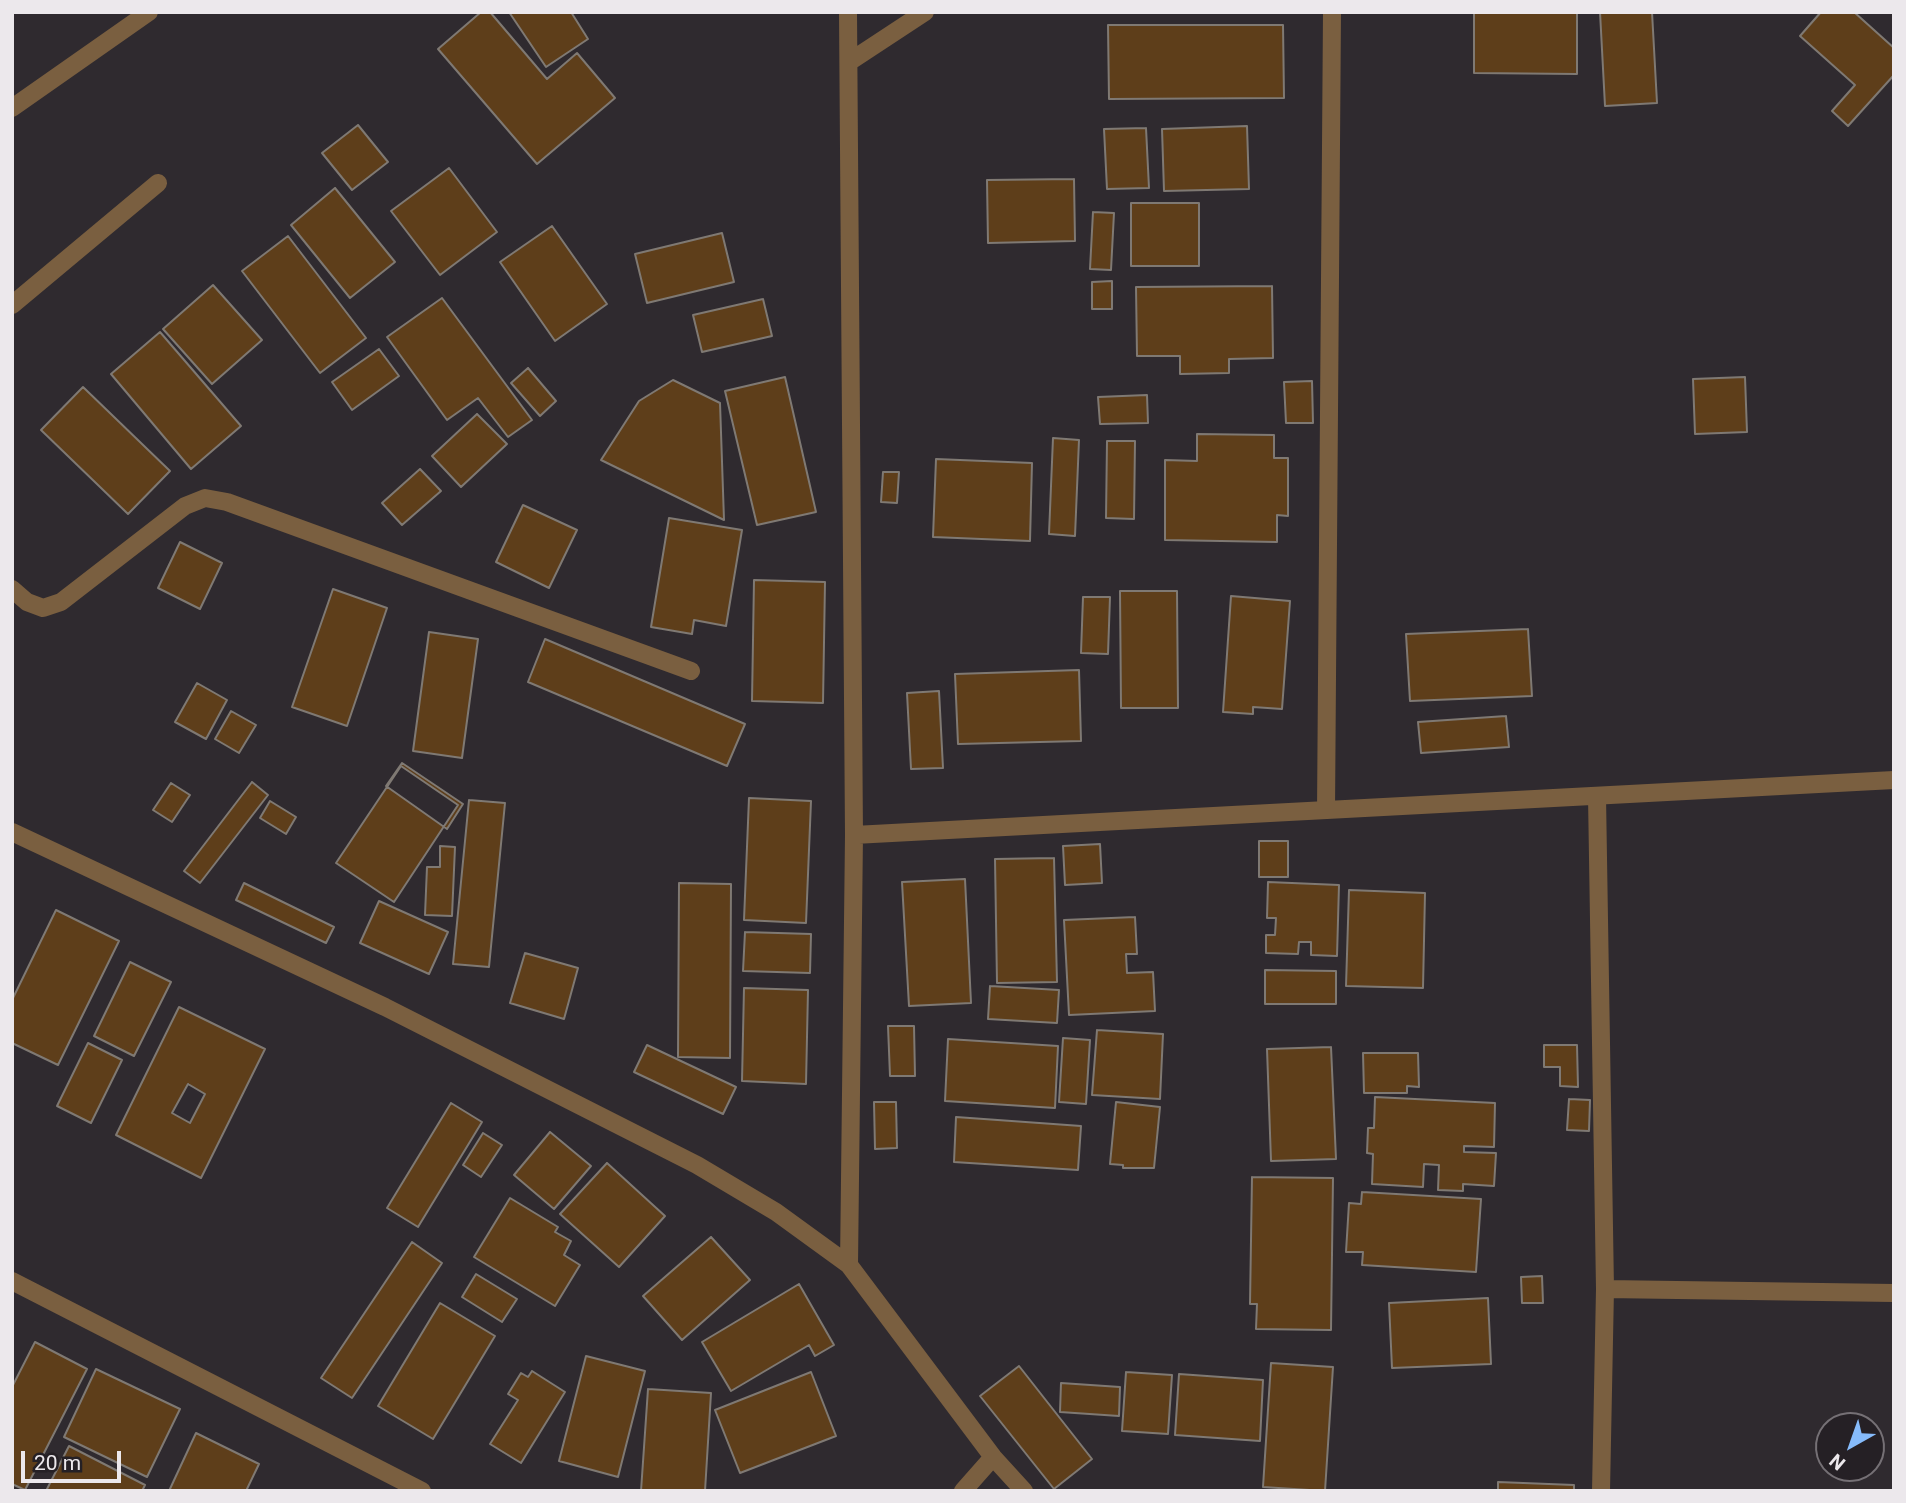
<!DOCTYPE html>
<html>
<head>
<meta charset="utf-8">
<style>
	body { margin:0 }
	#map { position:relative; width:1906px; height:1503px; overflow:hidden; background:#2f2a2f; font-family:Roboto,sans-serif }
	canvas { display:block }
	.frame { position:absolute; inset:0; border:14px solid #ece8ec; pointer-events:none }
	.north { position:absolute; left:1815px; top:1412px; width:70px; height:70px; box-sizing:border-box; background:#252025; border:2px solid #757075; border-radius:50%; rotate:220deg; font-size:19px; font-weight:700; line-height:28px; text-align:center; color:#ece8ec }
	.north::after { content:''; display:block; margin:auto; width:24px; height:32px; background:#86bbfb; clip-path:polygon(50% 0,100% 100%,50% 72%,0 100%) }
	.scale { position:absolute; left:21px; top:1451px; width:100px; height:32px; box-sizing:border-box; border:4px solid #ece8ec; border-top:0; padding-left:9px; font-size:21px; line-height:24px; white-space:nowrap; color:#ece8ec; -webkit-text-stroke:5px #252025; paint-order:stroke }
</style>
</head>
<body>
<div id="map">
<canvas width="1906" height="1503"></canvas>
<div class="frame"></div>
<div class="north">N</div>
<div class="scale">20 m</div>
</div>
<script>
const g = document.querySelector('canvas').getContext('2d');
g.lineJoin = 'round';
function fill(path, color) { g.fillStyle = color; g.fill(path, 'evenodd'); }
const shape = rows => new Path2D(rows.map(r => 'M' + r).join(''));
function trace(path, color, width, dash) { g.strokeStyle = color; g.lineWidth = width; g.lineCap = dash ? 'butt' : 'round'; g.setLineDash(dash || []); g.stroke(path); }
const building = shape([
	[481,12,490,12,547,79,577,53,615,98,537,164,438,49,481,12],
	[509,12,571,12,588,39,546,67,509,12],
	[1474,12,1577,12,1577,74,1474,73,1474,12],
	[1600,12,1652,12,1657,103,1605,106,1600,12],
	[1821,12,1854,12,1894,48,1894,75,1848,126,1832,111,1855,85,1800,36,1821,12],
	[1108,25,1283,25,1284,98,1109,99,1108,25],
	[358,125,388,162,352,190,322,153,358,125],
	[1247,126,1249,189,1164,191,1162,129,1247,126],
	[1146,128,1149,188,1107,189,1104,129,1146,128],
	[449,168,497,232,440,275,391,211,449,168],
	[1074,179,1075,241,988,243,987,180,1074,179],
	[335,188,395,262,350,298,291,225,335,188],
	[1131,203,1199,203,1199,266,1131,266,1131,203],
	[1093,212,1114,213,1111,270,1090,269,1093,212],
	[552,226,607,304,555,341,500,262,552,226],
	[722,233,734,282,647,303,635,254,722,233],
	[288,236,366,338,320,373,242,271,288,236],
	[1112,281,1112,309,1092,309,1092,282,1112,281],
	[213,285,262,340,212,384,163,329,213,285],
	[1272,286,1273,358,1229,359,1229,373,1180,374,1180,356,1137,356,1136,287,1272,286],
	[442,298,532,420,508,437,478,398,447,420,387,337,442,298],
	[763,299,772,336,702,352,693,315,763,299],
	[160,332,241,426,191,469,111,374,160,332],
	[379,349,399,376,352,410,332,382,379,349],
	[528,368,556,401,540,416,511,383,528,368],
	[785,377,816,512,757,525,725,391,785,377],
	[1745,377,1747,432,1695,434,1693,379,1745,377],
	[673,380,720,403,724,520,601,460,639,401,673,380],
	[1312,381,1313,423,1286,423,1284,382,1312,381],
	[83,387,170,471,128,514,41,430,83,387],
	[1147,395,1148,423,1100,424,1098,397,1147,395],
	[477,414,507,444,461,487,432,456,477,414],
	[1197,434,1274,435,1274,458,1288,458,1288,516,1277,515,1277,542,1165,540,1165,460,1197,461,1197,434],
	[1053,438,1079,440,1075,536,1049,534,1053,438],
	[1107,441,1135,441,1134,519,1106,518,1107,441],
	[936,459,1032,463,1030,541,933,537,936,459],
	[420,469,441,491,402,525,382,503,420,469],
	[883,472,899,472,897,503,881,502,883,472],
	[523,505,577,530,549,588,496,562,523,505],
	[669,518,742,530,726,626,694,620,692,634,651,627,669,518],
	[180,542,222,563,200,609,158,588,180,542],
	[754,580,825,582,823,703,752,701,754,580],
	[333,589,387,608,347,726,292,707,333,589],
	[1120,591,1177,591,1178,708,1121,708,1120,591],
	[1231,596,1290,601,1282,709,1253,707,1253,714,1223,712,1231,596],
	[1083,597,1110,597,1108,654,1081,653,1083,597],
	[1528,629,1532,696,1410,701,1406,634,1528,629],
	[429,632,478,639,462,758,413,751,429,632],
	[545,639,745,724,727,766,528,682,545,639],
	[1079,670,1081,741,958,744,955,674,1079,670],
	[197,683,227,700,206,739,175,722,197,683],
	[939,691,943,768,911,769,907,693,939,691],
	[231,711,256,725,239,753,215,739,231,711],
	[1506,716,1509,747,1421,753,1418,722,1506,716],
	[402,763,463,804,447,829,386,786,402,763],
	[401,766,458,805,394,902,336,863,401,766],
	[252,782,268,795,200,883,184,871,252,782],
	[171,783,190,795,172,822,153,810,171,783],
	[749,798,811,801,806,923,744,920,749,798],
	[469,800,505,803,489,967,453,964,469,800],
	[270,801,296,817,286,834,260,818,270,801],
	[1259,841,1288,841,1288,877,1259,877,1259,841],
	[1100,844,1102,883,1065,885,1063,846,1100,844],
	[440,846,455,847,452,916,425,915,427,867,440,867,440,846],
	[1054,858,1057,982,997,983,995,859,1054,858],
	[965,879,971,1003,909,1006,902,882,965,879],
	[1268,882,1339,885,1337,956,1311,955,1311,942,1299,942,1298,954,1266,953,1266,935,1275,935,1276,918,1267,918,1268,882],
	[244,883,334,927,326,943,236,900,244,883],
	[679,883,731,884,730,1058,678,1057,679,883],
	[1349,890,1425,893,1423,988,1346,986,1349,890],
	[379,901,448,932,429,974,360,943,379,901],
	[56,910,119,941,58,1065,12,1043,12,1000,56,910],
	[1135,917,1137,954,1126,954,1127,973,1153,972,1155,1011,1069,1015,1064,920,1135,917],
	[745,932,811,934,810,973,743,971,745,932],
	[525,953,578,968,564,1019,510,1003,525,953],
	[130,962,171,982,134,1056,94,1036,130,962],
	[1265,970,1336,971,1336,1004,1265,1004,1265,970],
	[990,986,1059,990,1057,1023,988,1019,990,986],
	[744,988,808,990,806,1084,742,1081,744,988],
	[179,1007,265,1049,201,1178,116,1135,179,1007],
	[188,1084,205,1094,190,1123,172,1113,188,1084],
	[888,1026,914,1026,915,1076,890,1076,888,1026],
	[1097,1030,1163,1034,1160,1099,1092,1095,1097,1030],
	[1063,1038,1090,1040,1086,1104,1059,1102,1063,1038],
	[948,1039,1058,1046,1055,1108,945,1101,948,1039],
	[88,1043,122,1060,91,1123,57,1106,88,1043],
	[647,1045,736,1087,723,1114,634,1072,647,1045],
	[1544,1045,1577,1045,1578,1087,1560,1086,1560,1067,1544,1067,1544,1045],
	[1331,1047,1336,1159,1271,1161,1267,1049,1331,1047],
	[1363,1053,1418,1053,1419,1087,1407,1086,1407,1093,1364,1093,1363,1053],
	[1375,1097,1495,1103,1494,1147,1464,1146,1464,1152,1496,1153,1494,1186,1463,1184,1463,1191,1438,1190,1439,1165,1424,1164,1423,1187,1372,1184,1373,1154,1367,1153,1368,1128,1374,1128,1375,1097],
	[1569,1099,1590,1100,1589,1131,1567,1130,1569,1099],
	[874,1102,896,1102,897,1148,875,1149,874,1102],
	[1116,1102,1160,1107,1154,1168,1123,1168,1123,1165,1110,1164,1116,1102],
	[451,1103,482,1122,418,1227,387,1208,451,1103],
	[956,1117,1081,1126,1078,1170,954,1162,956,1117],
	[550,1132,591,1166,554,1209,514,1175,550,1132],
	[483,1133,502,1145,481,1177,463,1165,483,1133],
	[607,1163,665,1216,619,1267,560,1214,607,1163],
	[1252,1177,1333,1178,1331,1330,1256,1329,1257,1304,1250,1304,1252,1177],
	[1362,1192,1481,1199,1476,1272,1362,1265,1363,1252,1346,1252,1349,1203,1361,1204,1362,1192],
	[510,1198,558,1227,555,1232,571,1241,564,1255,580,1265,555,1306,474,1257,510,1198],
	[711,1237,750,1280,682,1340,643,1296,711,1237],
	[412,1242,442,1263,352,1398,321,1378,412,1242],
	[476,1274,517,1299,502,1322,462,1297,476,1274],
	[1542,1276,1543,1303,1522,1303,1521,1277,1542,1276],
	[799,1284,834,1345,815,1356,809,1345,731,1391,702,1342,799,1284],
	[1488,1298,1491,1364,1392,1368,1389,1303,1488,1298],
	[440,1303,495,1336,433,1439,378,1406,440,1303],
	[35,1342,87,1369,25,1490,12,1484,12,1387,35,1342],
	[586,1356,645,1371,618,1477,559,1461,586,1356],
	[1271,1363,1333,1367,1325,1491,1263,1487,1271,1363],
	[1019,1366,1092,1459,1054,1489,980,1396,1019,1366],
	[96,1369,180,1409,147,1477,64,1437,96,1369],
	[532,1371,565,1392,521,1463,490,1444,518,1400,508,1394,521,1373,528,1377,532,1371],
	[811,1372,836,1436,740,1473,715,1410,811,1372],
	[1126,1372,1172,1375,1168,1434,1122,1431,1126,1372],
	[1179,1374,1263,1380,1260,1441,1175,1435,1179,1374],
	[1061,1383,1120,1387,1119,1416,1060,1412,1061,1383],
	[648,1389,711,1393,705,1491,641,1491,648,1389],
	[196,1433,259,1464,246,1491,169,1491,196,1433],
	[69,1446,145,1485,142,1491,46,1491,69,1446],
	[1498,1482,1574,1485,1574,1491,1498,1491,1498,1482]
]);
const street = shape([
	[848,12,854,835,849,1265],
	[849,62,925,12],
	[12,108,149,12],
	[12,305,158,183],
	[12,589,27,602,43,608,61,602,185,506,205,498,227,502,691,671],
	[1597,796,1605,1289,1601,1491],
	[1326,810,1332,12],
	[12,832,385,1007,697,1165,776,1212,849,1265,993,1457,1024,1491],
	[854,835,1894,780],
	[12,1281,422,1491],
	[1605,1289,1894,1293],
	[963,1491,993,1457]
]);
fill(building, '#5e3e1a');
trace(building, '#7f7973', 2);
trace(street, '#7a5f40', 18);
</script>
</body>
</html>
